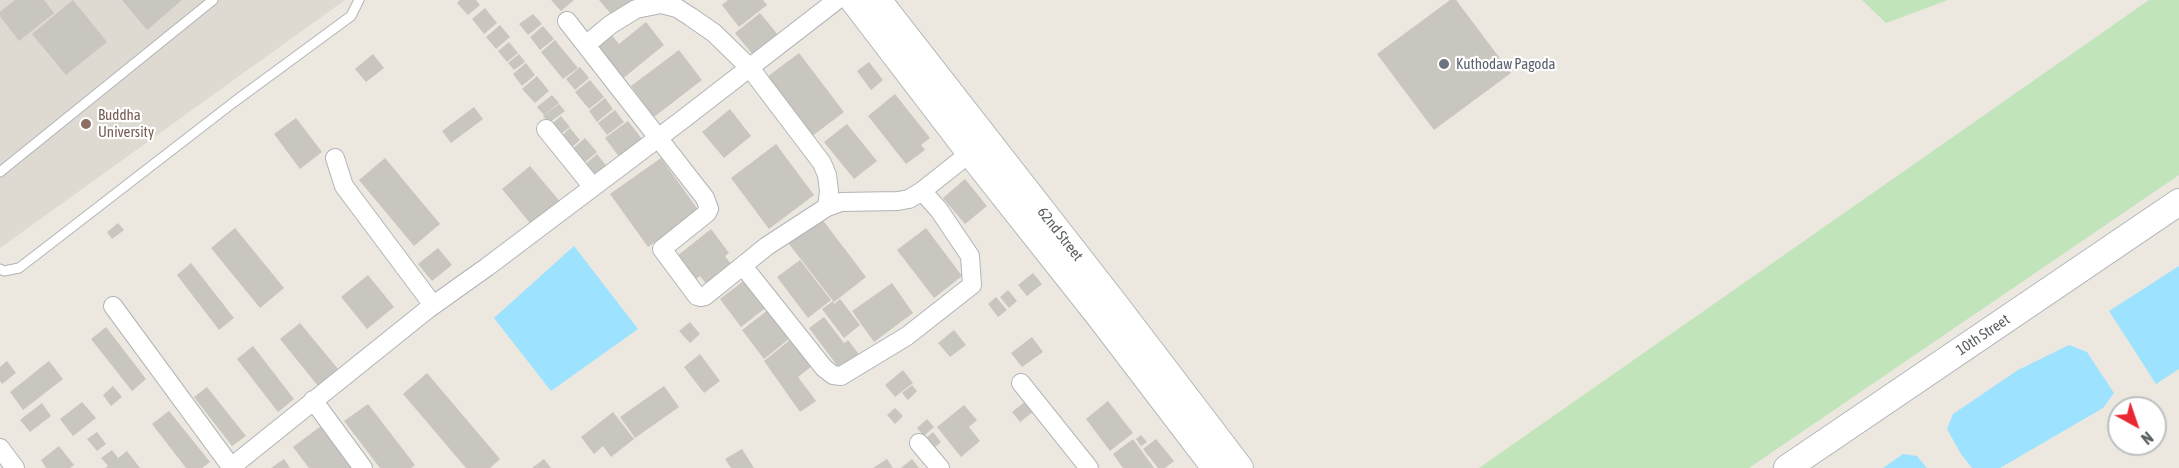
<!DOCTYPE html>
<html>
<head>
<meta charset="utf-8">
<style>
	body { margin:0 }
	#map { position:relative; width:2179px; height:468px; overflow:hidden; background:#ece8e0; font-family:"Asap Condensed",sans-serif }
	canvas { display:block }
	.north { position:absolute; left:2107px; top:396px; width:60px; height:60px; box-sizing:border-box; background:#fff; border:2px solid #bdbfc0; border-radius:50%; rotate:140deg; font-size:16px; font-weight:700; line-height:24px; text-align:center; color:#595e61 }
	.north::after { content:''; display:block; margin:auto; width:21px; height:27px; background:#ea2834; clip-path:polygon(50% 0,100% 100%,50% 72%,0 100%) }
</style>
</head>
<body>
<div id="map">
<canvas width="2179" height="468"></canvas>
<div class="north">N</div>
</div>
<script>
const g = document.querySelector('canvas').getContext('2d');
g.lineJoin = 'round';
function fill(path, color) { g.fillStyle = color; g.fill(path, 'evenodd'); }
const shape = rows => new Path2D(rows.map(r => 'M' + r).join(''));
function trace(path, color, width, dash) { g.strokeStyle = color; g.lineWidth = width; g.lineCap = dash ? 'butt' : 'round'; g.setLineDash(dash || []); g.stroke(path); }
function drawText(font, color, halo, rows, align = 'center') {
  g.font = font + ' "Asap Condensed",sans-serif'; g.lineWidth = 4.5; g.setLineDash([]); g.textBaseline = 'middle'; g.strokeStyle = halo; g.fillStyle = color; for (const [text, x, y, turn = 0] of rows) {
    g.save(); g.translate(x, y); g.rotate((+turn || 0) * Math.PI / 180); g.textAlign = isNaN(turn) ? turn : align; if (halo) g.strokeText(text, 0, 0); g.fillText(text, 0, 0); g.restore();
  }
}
const education = shape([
	[0,0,345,0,0,248]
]);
const green = shape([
	[1862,0,1948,0,1886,23],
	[2149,0,2179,0,2179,175,1749,468,1479,468]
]);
const water = shape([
	[574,246,638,329,551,391,494,318],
	[2179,266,2179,369,2156,384,2109,311],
	[2069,345,2087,352,2114,393,2103,408,2000,468,1972,468,1961,454,1947,429,1953,414,2018,370],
	[1903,454,1917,456,1927,468,1883,468]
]);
const building = shape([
	[15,0,44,0,54,13,19,41,0,16,0,12],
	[73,0,107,42,66,75,32,34],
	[122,0,182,0,147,30],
	[460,0,476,0,480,5,468,15,457,3],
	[551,0,574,0,561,11],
	[599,0,633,0,636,4,616,20],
	[728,0,763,0,767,5,739,27,722,5],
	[1450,0,1456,0,1511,73,1434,130,1377,54],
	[485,8,497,23,484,34,472,19],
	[760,13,779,36,754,56,735,33],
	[533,14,542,24,528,35,519,24],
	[646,22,664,45,621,80,595,47,611,34,619,44],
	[500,25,510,37,496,49,486,37],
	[543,26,554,39,540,50,530,37],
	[555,40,578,68,563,79,541,52],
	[509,42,518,53,507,62,498,51],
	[679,50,702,80,654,117,631,86],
	[799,53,844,112,811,137,767,77],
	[373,54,384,68,366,82,355,69],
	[519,54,525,62,514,70,508,63],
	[869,62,883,80,871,90,857,71],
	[526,63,535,75,522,86,513,74],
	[580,67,589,78,575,90,566,79],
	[537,76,549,91,535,103,522,89],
	[590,80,604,97,589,109,575,92],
	[895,94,930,138,921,145,925,150,906,164,868,116],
	[552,95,559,103,544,115,537,107],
	[605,98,613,109,597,122,589,111],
	[559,104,565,111,549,123,543,116],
	[474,107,483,119,451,143,442,131],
	[730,109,751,136,724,158,702,132],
	[615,110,624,122,607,135,598,123],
	[561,116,570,127,558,136,549,126],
	[296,118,322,152,300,169,274,134],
	[628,121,646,144,623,162,605,138],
	[847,124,877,161,854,179,824,142],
	[570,128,580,140,569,150,559,138],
	[585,138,597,152,583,164,571,150],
	[776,144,814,195,769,229,731,178],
	[597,154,608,168,592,181,581,168],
	[385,158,440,224,414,246,359,180],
	[661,158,699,211,648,247,610,194],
	[530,166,562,204,534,228,502,189],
	[965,179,987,206,965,224,943,198],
	[822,219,866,277,834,302,789,244],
	[118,223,124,230,112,239,107,232],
	[235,228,284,288,260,308,211,248],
	[926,228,962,276,934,298,897,250],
	[711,229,729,253,725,256,733,267,708,286,700,276,695,280,677,256],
	[438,248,452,265,432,281,418,264],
	[800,260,831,300,808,318,777,277],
	[191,263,234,318,219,330,177,275],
	[1033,273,1042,284,1027,296,1018,285],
	[368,275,394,307,367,329,341,297],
	[746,279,768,306,741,327,720,299],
	[892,283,913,313,874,342,852,311],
	[1008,290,1017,301,1009,308,1000,297],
	[996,297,1007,310,998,317,988,304],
	[840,299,860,325,844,338,822,309,833,301,834,304],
	[768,310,790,338,764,359,742,330],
	[824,317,844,343,848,340,861,357,842,372,809,328],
	[690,322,700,334,690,343,679,331],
	[300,323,338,369,318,386,280,339],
	[106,327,146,379,132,391,91,339],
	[954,330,966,345,950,357,938,343],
	[1032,337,1043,352,1022,367,1011,353],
	[791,339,812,366,798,377,816,401,800,412,764,361],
	[253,346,294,399,278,412,237,359],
	[700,354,720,381,704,393,684,367],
	[7,361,16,373,2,384,0,381,0,367],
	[49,361,63,379,23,410,10,392],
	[903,370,913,383,895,397,885,385],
	[427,373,500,459,490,468,466,468,403,394],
	[912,385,917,391,908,400,902,393],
	[113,386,122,397,111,406,103,395],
	[664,386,679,407,635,438,620,417],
	[207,387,246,436,232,446,194,397],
	[1026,401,1034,411,1020,422,1012,412],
	[1108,401,1133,433,1110,451,1086,419],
	[82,402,96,418,73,436,60,419],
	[42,403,51,416,30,432,20,420],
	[368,404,415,465,411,468,380,468,344,421],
	[964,405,977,420,969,427,980,441,961,457,937,427],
	[895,408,903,416,895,424,887,415],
	[169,411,210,462,202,468,186,468,152,424],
	[613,412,634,439,611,457,603,446,594,454,581,437],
	[927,419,934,427,924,436,917,428],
	[321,426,352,468,309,468,293,447],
	[97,432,106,444,97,451,87,439],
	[933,432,941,442,934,448,926,438],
	[1141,435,1147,442,1141,446,1136,439],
	[1133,439,1154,468,1123,468,1113,454],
	[1156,439,1174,461,1165,468,1158,468,1143,449],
	[59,446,74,465,70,468,46,468,41,460],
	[742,449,754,468,731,468,725,459],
	[112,450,118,458,127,451,140,468,105,468,108,466,101,458],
	[284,459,290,468,271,468],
	[544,459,551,468,532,468],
	[887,459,893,468,873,468],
	[912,459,919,468,901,468]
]);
const service = shape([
	[0,172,213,0],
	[0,269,4,271,19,268,36,255,234,102,351,16,359,0]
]);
const minor = shape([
	[567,21,705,198,709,209,707,213,662,249,697,296,701,297,705,296,767,246,827,207,841,202,898,201,909,199,922,191,980,145],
	[586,45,610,25,636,9,661,4,677,8,691,17,714,33,750,68,822,163,827,175,829,191,827,207],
	[546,129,592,186],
	[335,158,344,186,433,305],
	[743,266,824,368,833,375,841,376,907,336,972,285,970,256,939,210,922,191],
	[113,306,232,468],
	[1021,383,1089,468],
	[313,400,363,468],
	[919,443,940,468],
	[0,448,15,468],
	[230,468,428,309,487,267,682,120,837,0]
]);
const secondary = shape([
	[853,0,970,153,1099,316,1215,468],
	[878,0,1115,304,1240,468],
	[1787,468,2179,202]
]);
const markers = [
	[1444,64,6,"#6b7280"],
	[86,124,6,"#8d6e63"]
];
const worshipNames = [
	["Kuthodaw Pagoda",1456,64]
];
const educationNames = [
	["Buddha",98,115],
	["University",98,132]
];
const streetNames = [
	["62nd Street",1060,234,52],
	["10th Street",1983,335,-34]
];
fill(education, '#ded9d1');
fill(green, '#c1e4bb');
fill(water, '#9de2ff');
fill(building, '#c9c5bf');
trace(service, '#b1b4b8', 11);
trace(minor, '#b1b4b8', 20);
trace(secondary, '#b2b6bb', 28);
trace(service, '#fff', 9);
trace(minor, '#fff', 18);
trace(secondary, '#fff', 26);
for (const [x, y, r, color] of markers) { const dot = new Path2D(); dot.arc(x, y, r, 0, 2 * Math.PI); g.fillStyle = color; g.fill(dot); trace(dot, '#fff', 2); }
drawText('15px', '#5b616d', '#fff', worshipNames, 'left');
drawText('15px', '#785e54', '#fff', educationNames, 'left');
drawText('15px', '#595e61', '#fff', streetNames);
</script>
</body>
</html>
